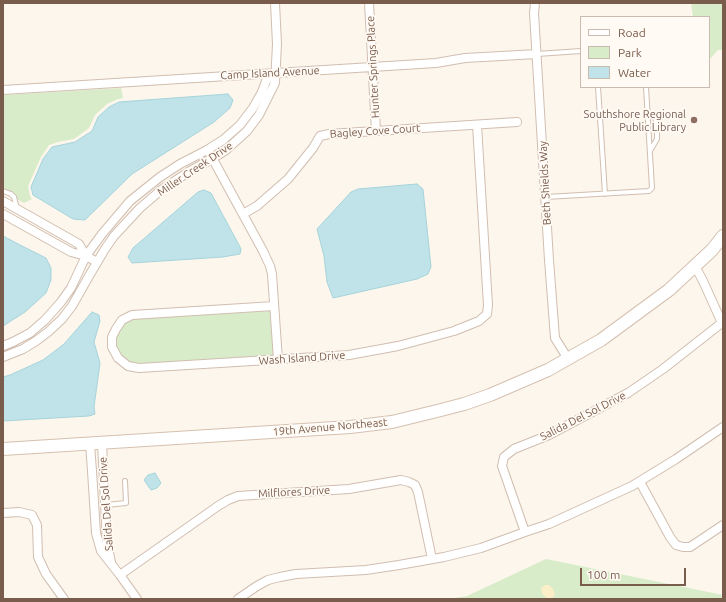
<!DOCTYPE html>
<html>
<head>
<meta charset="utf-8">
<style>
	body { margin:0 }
	#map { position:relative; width:726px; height:602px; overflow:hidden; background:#fdf6ec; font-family:Ubuntu,sans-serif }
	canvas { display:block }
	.frame { position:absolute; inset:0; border:4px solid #7a5c4d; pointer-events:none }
	.legend { position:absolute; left:580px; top:16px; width:130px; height:72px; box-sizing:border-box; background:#fffaf3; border:1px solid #cabbb1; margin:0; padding:5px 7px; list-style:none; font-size:12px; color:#7a5c4d }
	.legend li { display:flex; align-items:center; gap:8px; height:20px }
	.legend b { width:20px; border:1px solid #cabbb1 }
	.scale { position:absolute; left:580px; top:568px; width:106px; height:18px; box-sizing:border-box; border:2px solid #7a5c4d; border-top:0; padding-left:5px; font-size:12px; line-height:14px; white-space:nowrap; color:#7a5c4d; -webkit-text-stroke:3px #fffaf3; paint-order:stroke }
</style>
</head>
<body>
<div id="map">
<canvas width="726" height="602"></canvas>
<div class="frame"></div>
<ul class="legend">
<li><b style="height:5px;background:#fff"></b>Road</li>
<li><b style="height:11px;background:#d8ecc9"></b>Park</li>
<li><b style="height:11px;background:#bfe3e8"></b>Water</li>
</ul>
<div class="scale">100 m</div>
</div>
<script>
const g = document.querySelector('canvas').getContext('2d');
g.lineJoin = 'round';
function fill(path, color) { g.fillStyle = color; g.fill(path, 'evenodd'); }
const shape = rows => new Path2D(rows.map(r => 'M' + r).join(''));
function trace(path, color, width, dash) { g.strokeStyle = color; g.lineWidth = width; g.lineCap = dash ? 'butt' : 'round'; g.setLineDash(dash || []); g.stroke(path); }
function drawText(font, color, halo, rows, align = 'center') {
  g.font = font + ' Ubuntu,sans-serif'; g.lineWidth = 3.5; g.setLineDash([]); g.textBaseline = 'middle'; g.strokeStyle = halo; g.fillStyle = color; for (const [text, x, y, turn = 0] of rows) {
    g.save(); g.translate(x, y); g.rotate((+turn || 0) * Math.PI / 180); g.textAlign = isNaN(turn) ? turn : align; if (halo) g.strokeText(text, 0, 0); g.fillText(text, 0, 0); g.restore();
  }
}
const green = shape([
	[691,3,723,3,723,50,718,50,709,60,709,17,693,17],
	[121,88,123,98,118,99,107,104,95,115,89,128,74,139,58,142,49,145,41,157,28,186,30,196,32,199,24,203,3,192,3,95],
	[271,311,274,356,139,364,129,362,121,355,116,346,116,338,119,331,124,323,133,319],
	[546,559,723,595,723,599,449,599,467,596]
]);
const sand = shape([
	[545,585,549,585,553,589,555,595,551,599,547,599,542,593,541,588]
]);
const water = shape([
	[228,94,233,100,230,108,214,122,132,174,85,220,73,219,33,195,31,187,43,159,52,147,75,142,92,131,98,117,109,107,119,102,228,94],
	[417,184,423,189,431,267,428,274,417,279,333,298,327,282,324,256,317,229,351,192,358,189,417,184],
	[204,190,211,193,239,245,241,249,240,254,223,257,132,263,128,257,133,248,198,192,204,190],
	[3,236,22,246,46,258,51,268,51,280,46,293,25,312,3,326,3,236],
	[92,312,99,315,100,321,94,342,100,363,94,407,95,414,89,416,3,421,3,377,10,375,43,360,64,344,92,312],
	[155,473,161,483,157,488,151,490,144,480,148,475,155,473]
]);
const lane = shape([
	[537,54,581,51],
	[598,87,605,194],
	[648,113,655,118,657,123,657,139,650,151],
	[3,191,11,194,14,197,17,208],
	[546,197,649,191,652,188,646,87],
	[106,505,126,503,125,481]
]);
const street = shape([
	[369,3,376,131],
	[535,3,534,13,549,260,555,338,568,359],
	[3,90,436,63,465,58,537,54],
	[210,154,263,251,270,266,272,274,278,360],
	[3,201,79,244,86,256],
	[3,214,71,252,86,256,97,262],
	[243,214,257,206,288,179,313,148,320,136,329,134,517,122],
	[695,266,703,281,722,323],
	[274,306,132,315,122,320,116,329,112,337,112,347,118,358,128,366,139,368,349,355,398,346,454,331,479,321,487,314,488,305,477,125],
	[3,346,13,342,30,333,45,320,61,302,71,288,86,256,102,234,130,201,160,177,180,164,207,150,223,140,240,125,253,108,262,92,266,81,275,73],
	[3,357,23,349,36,341,48,332,62,319,72,306,89,276,105,249,114,236,140,208,161,190,190,171,212,159,226,150,247,131,259,115,275,83,277,44,275,3],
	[102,443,107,543,111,562],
	[90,444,92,471,96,533,101,551,120,575,137,599],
	[640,482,670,537,676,545,683,547,690,547,723,525],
	[3,513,19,512,32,515,37,525,38,557,46,574,64,599],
	[525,532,502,466,504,457,514,449,549,435,628,393,663,369,723,322],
	[120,575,218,506,228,500,238,496,349,489,401,480,409,482,415,485,418,492,432,559],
	[238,599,257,586,268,580,280,577,296,574,366,570,399,565,444,557,481,548,525,532,549,524,632,486,676,459,723,427]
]);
const secondary = shape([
	[3,449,350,427,392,422,441,410,464,404,490,395,548,370,601,340,669,290,712,250,723,236]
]);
const markers = [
	[694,120,4,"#8d6e63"]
];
const streetNames = [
	["Hunter Springs Place",373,67,-93],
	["Camp Island Avenue",270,73,-3],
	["Bagley Cove Court",375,131,-4],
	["Miller Creek Drive",195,169,-34],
	["Beth Shields Way",545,183,-93],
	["Wash Island Drive",302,358,-4],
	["Salida Del Sol Drive",583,416,-27],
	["19th Avenue Northeast",330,427,-5],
	["Milflores Drive",294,492,-3],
	["Salida Del Sol Drive",106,504,-94]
];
const educationNames = [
	["Southshore Regional",686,114],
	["Public Library",686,127]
];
fill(green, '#d8ecc9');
fill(sand, '#fcefc7');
fill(water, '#bfe3e8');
trace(water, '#a5d3da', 1);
trace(lane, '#d1beb0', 6);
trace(street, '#d1beb0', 10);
trace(secondary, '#d6c0b0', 14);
trace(lane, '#fff', 4);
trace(street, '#fff', 8);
trace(secondary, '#fff', 12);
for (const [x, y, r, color] of markers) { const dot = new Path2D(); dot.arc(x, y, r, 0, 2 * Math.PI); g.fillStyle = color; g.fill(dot); trace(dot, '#fffaf3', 1.5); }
drawText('11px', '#7a5c4d', '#fffaf3', streetNames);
drawText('11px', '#785e54', '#fffaf3', educationNames, 'right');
</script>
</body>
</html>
